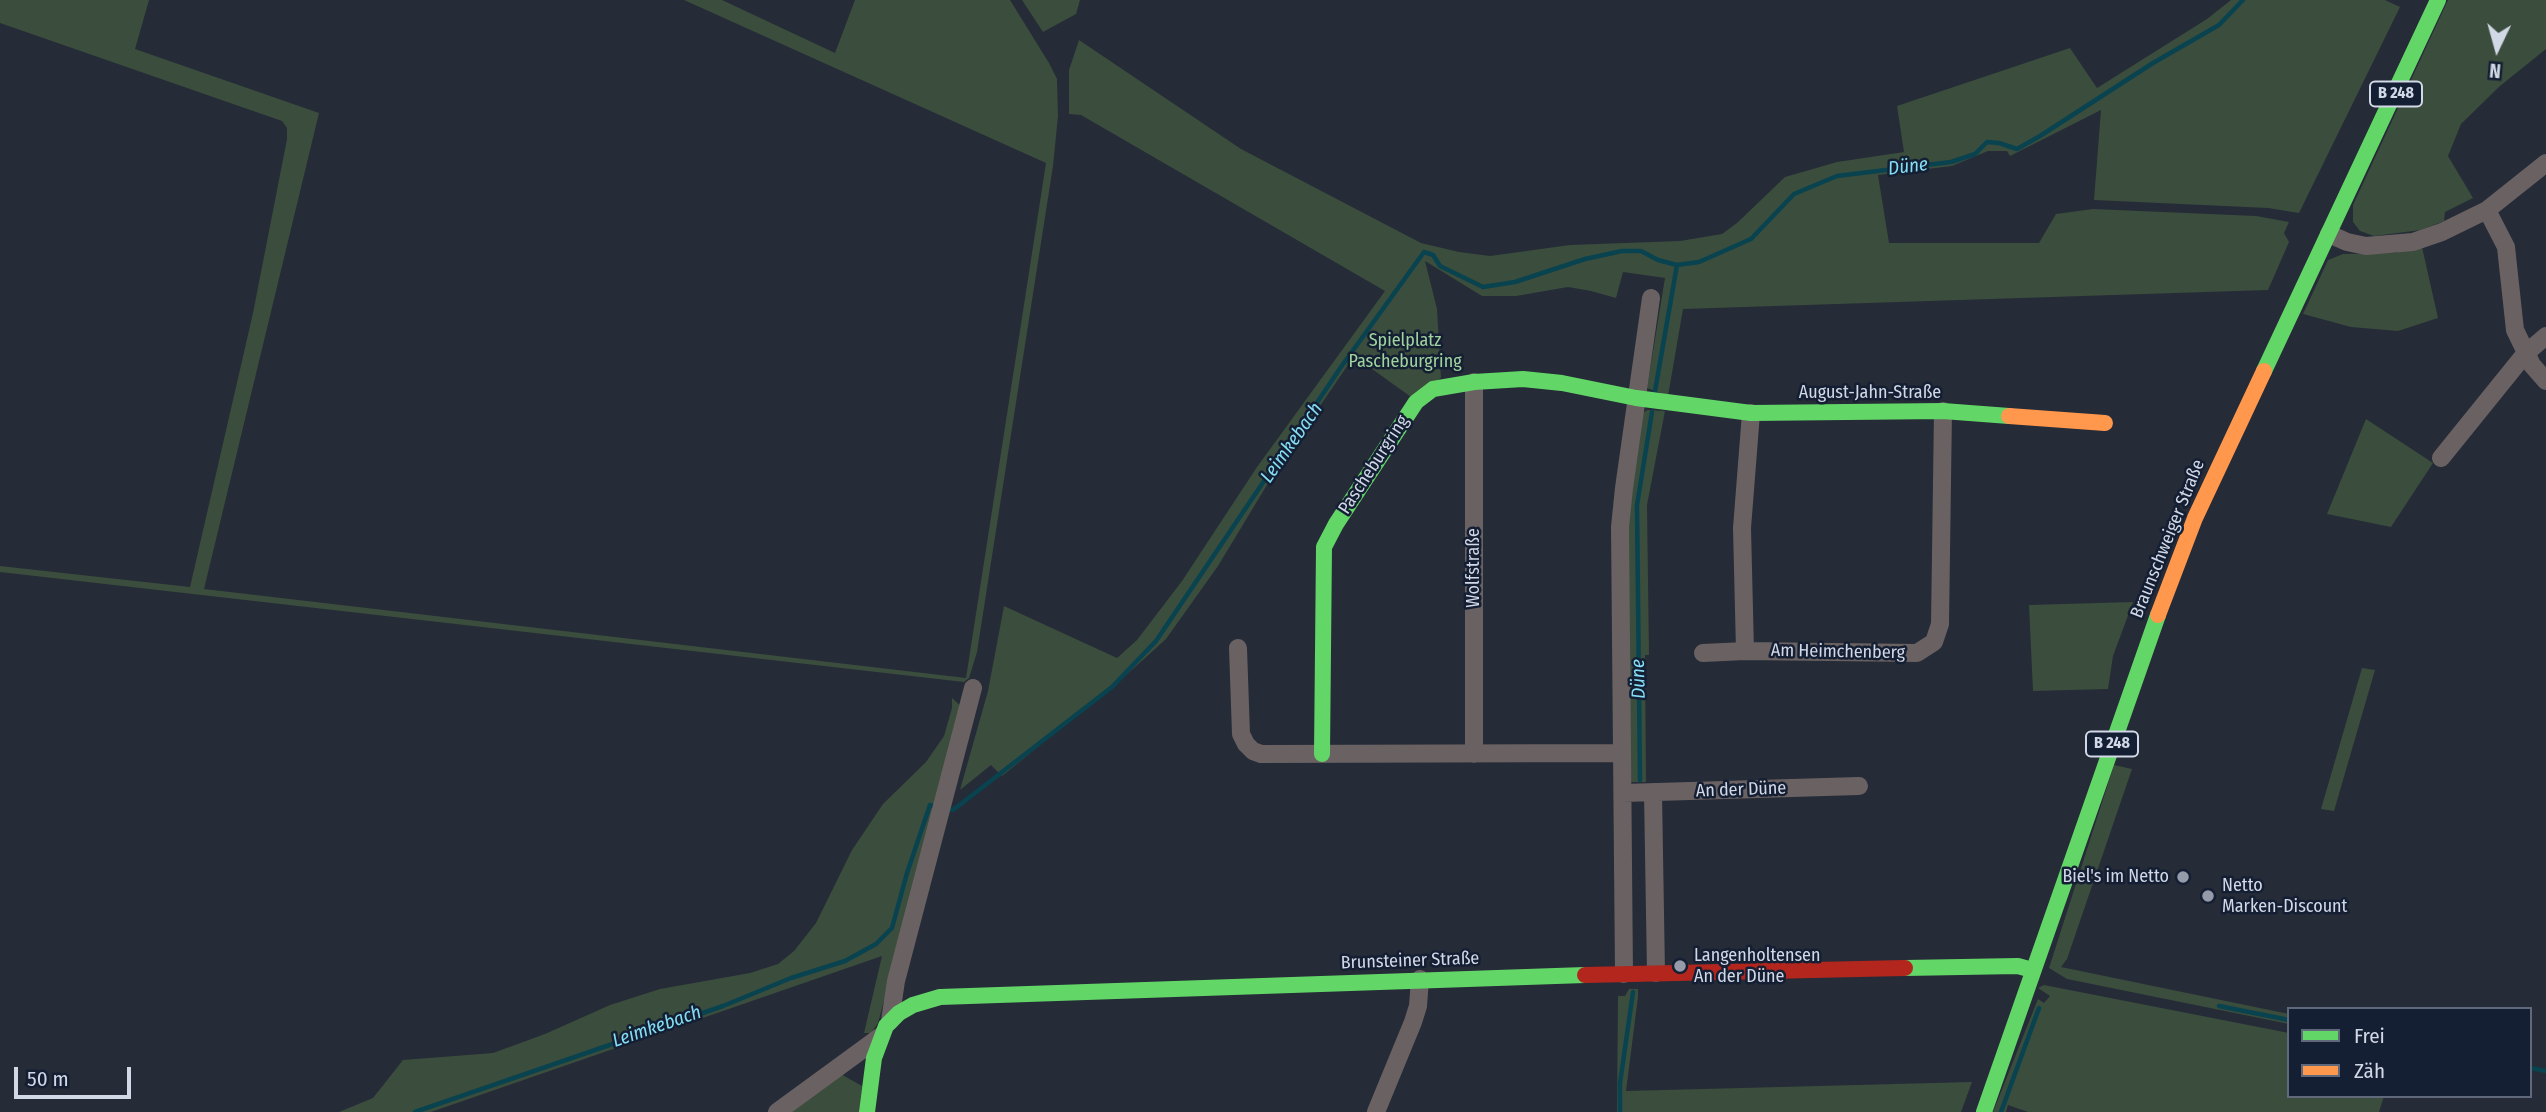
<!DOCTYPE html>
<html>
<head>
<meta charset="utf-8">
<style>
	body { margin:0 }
	#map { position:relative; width:2546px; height:1112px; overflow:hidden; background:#252b37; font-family:"Fira Sans Condensed",sans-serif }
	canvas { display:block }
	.legend { position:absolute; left:2287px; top:1007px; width:245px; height:91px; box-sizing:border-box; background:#151f34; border:2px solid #60697b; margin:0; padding:9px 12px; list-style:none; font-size:21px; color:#d1d8e6 }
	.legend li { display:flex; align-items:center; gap:14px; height:35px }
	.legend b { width:35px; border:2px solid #60697b }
	.north { position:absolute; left:2462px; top:14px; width:70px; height:70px; -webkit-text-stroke:5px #151f34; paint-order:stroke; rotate:185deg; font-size:19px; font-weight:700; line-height:28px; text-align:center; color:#d1d8e6 }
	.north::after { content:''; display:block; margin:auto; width:24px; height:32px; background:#d1d8e6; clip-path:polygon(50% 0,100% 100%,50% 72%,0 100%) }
	.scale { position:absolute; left:14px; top:1067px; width:117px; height:32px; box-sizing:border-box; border:4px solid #d1d8e6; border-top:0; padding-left:9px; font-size:21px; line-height:24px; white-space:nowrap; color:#d1d8e6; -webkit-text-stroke:5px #151f34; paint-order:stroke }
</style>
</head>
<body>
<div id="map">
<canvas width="2546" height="1112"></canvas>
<ul class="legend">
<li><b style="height:9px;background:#63d668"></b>Frei</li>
<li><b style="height:9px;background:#ff974d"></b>Zäh</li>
</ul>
<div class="north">N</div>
<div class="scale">50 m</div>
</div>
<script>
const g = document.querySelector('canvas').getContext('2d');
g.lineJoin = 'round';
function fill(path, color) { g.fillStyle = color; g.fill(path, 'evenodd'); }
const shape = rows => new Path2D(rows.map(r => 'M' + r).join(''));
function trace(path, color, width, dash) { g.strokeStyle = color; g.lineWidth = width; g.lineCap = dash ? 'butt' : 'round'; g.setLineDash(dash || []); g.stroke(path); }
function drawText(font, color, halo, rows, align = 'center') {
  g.font = font + ' "Fira Sans Condensed",sans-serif'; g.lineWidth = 5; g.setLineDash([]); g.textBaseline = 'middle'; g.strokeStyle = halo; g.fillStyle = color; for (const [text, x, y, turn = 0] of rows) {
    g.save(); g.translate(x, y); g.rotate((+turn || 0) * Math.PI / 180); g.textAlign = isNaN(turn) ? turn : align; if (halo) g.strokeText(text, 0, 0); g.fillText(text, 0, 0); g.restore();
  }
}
const green = shape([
	[0,0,149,0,135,49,319,113,204,589,966,678,1046,163,684,0,722,0,835,53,855,0,1010,0,1049,63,1057,79,1058,116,1053,166,977,652,969,678,964,682,0,572,0,566,190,587,253,313,287,139,287,128,282,121,0,23],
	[1022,0,1080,0,1076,14,1043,32],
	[2231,0,2385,0,2400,7,2299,213,2268,208,2094,200,2101,110,2010,156,2007,151,1988,151,1952,166,1878,175,1889,243,2039,243,2056,214,2093,209,2256,216,2289,222,2284,233,2289,242,2268,290,1683,309,1668,396,1647,388,1665,278,1623,272,1616,298,1591,291,1568,287,1516,296,1482,296,1425,261,1437,309,1441,378,1411,397,1354,356,1273,475,1218,566,1166,639,1123,678,1002,776,991,765,960,790,988,691,1004,606,1117,658,1137,640,1182,581,1257,467,1385,291,1081,115,1069,114,1069,70,1079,40,1241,149,1421,243,1459,252,1490,256,1570,245,1680,241,1722,234,1737,223,1785,177,1837,162,1904,152,1897,106,2070,48,2097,88,2207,19],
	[2448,0,2546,0,2546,49,2500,86,2461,124,2448,156,2473,198,2445,212,2444,221,2421,230,2374,236,2360,231,2353,222,2353,205],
	[2422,247,2438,318,2398,331,2351,327,2303,314,2328,260,2343,254,2394,253],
	[1647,410,1665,411,1647,505,1649,655,1645,655,1646,782,1629,782,1626,546,1640,415],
	[2366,419,2433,463,2391,527,2327,514],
	[2133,602,2113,656,2108,689,2033,691,2029,605],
	[2362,668,2375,670,2334,811,2321,809],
	[952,698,963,708,878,1023,871,1033,864,1033,882,956,431,1112,339,1112,373,1098,403,1060,493,1053,545,1034,610,1005,660,989,750,973,778,964,794,951,816,923,852,850,883,804,926,762,944,736,952,708],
	[2114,765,2132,769,2067,959,2061,967,2289,1014,2289,1024,2067,979,2049,968],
	[2044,985,2289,1033,2289,1096,2384,1096,2379,1112,2028,1112,2008,1105,2006,1112,1993,1112,2038,999,2044,1003,2050,996,2038,988],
	[1629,989,1638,989,1638,997,1626,1091,1972,1082,1961,1112,1617,1112,1618,996,1625,996],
	[839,1073,862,1086,859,1112,789,1112]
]);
const stream = shape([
	[1655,391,1677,265],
	[1640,780,1637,505,1652,412],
	[946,808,953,810,1112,687,1156,641,1341,367,1424,252,1433,255,1440,266,1483,287,1515,282,1585,259,1622,251,1641,251,1658,260,1677,265,1699,262,1751,239,1794,194,1837,176,1951,162,1975,154,1987,142,1999,143,2017,149,2040,136,2153,63,2219,25,2243,0],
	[2219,1006,2289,1020],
	[2530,1068,2546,1071],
	[415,1112,723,1006,791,978,845,961,876,944,892,928,907,873,930,805,937,807],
	[1620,1112,1620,1083,1633,992],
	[2001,1112,2039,1008]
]);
const street = shape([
	[2487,210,2506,247,2515,330,2532,365,2546,381],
	[2329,234,2347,242,2366,246,2413,242,2442,232,2487,210,2546,163],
	[1474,382,1474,754],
	[1751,413,1742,528,1745,651,1917,653,1934,642,1940,624,1943,411],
	[2441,458,2525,354,2546,336],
	[1238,648,1241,734,1246,744,1253,751,1261,754,1622,753],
	[1703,653,1745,651],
	[1623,793,1859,786],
	[1653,793,1656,973],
	[1624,974,1620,527,1624,488,1651,298],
	[890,1021,896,981,973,688],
	[777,1112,881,1036],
	[1376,1112,1413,1022,1418,1006,1420,979]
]);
const fast = shape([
	[2264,371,2438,0],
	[1322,754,1324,547,1336,524,1416,402,1433,389,1474,382,1523,379,1562,383,1636,398,1751,413,1943,411,2009,416],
	[1905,968,2018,966,2032,970],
	[867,1112,874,1058,886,1026,899,1013,913,1005,940,997,1585,975],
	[1984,1112,2158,615]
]);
const slow = shape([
	[2009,416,2105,423],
	[2158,615,2195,518,2264,371]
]);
const jam = shape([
	[1585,975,1905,968]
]);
const markers = [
	[2183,877,7,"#959ba9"],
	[2208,896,7,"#959ba9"],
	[1680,966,7,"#959ba9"]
];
const shields = [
	[2396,94,52],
	[2112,744,52]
];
const shieldNames = [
	["B 248",2396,94],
	["B 248",2112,744]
];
const parkNames = [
	["Spielplatz",1405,341],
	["Pascheburgring",1405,362]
];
const streetNames = [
	["August-Jahn-Straße",1870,393],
	["Pascheburgring",1374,465,-57],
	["Braunschweiger Straße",2168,539,-68],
	["Wolfstraße",1474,568,-90],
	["Am Heimchenberg",1838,652,1],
	["An der Düne",1741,790,-2],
	["Brunsteiner Straße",1410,961,-2]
];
const poiNames = [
	["Biel's im Netto",2169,877,"right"],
	["Netto",2222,886],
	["Marken-Discount",2222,907],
	["Langenholtensen",1694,956],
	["An der Düne",1694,977]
];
const waterNames = [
	["Düne",1908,167,-7],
	["Leimkebach",1292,443,-55],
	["Düne",1639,679,-91],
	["Leimkebach",657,1027,-19]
];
fill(green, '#3b4d3d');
trace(stream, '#094350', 4.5);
trace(street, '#6a6162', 18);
trace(fast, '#63d668', 16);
trace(slow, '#ff974d', 16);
trace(jam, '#b3261e', 16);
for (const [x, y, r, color] of markers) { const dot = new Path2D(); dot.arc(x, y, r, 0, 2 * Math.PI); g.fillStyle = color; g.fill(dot); trace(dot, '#151f34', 2.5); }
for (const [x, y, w] of shields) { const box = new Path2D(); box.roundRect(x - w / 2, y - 12.5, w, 25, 5); g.fillStyle = '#151f34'; g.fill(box); trace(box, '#d1d8e6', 2); }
drawText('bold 16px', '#d1d8e6', null, shieldNames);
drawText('18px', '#a0d39d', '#151f34', parkNames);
drawText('18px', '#d1d8e6', '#151f34', streetNames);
drawText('18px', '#d1d8e6', '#151f34', poiNames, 'left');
drawText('italic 19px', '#84def5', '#151f34', waterNames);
</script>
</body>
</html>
